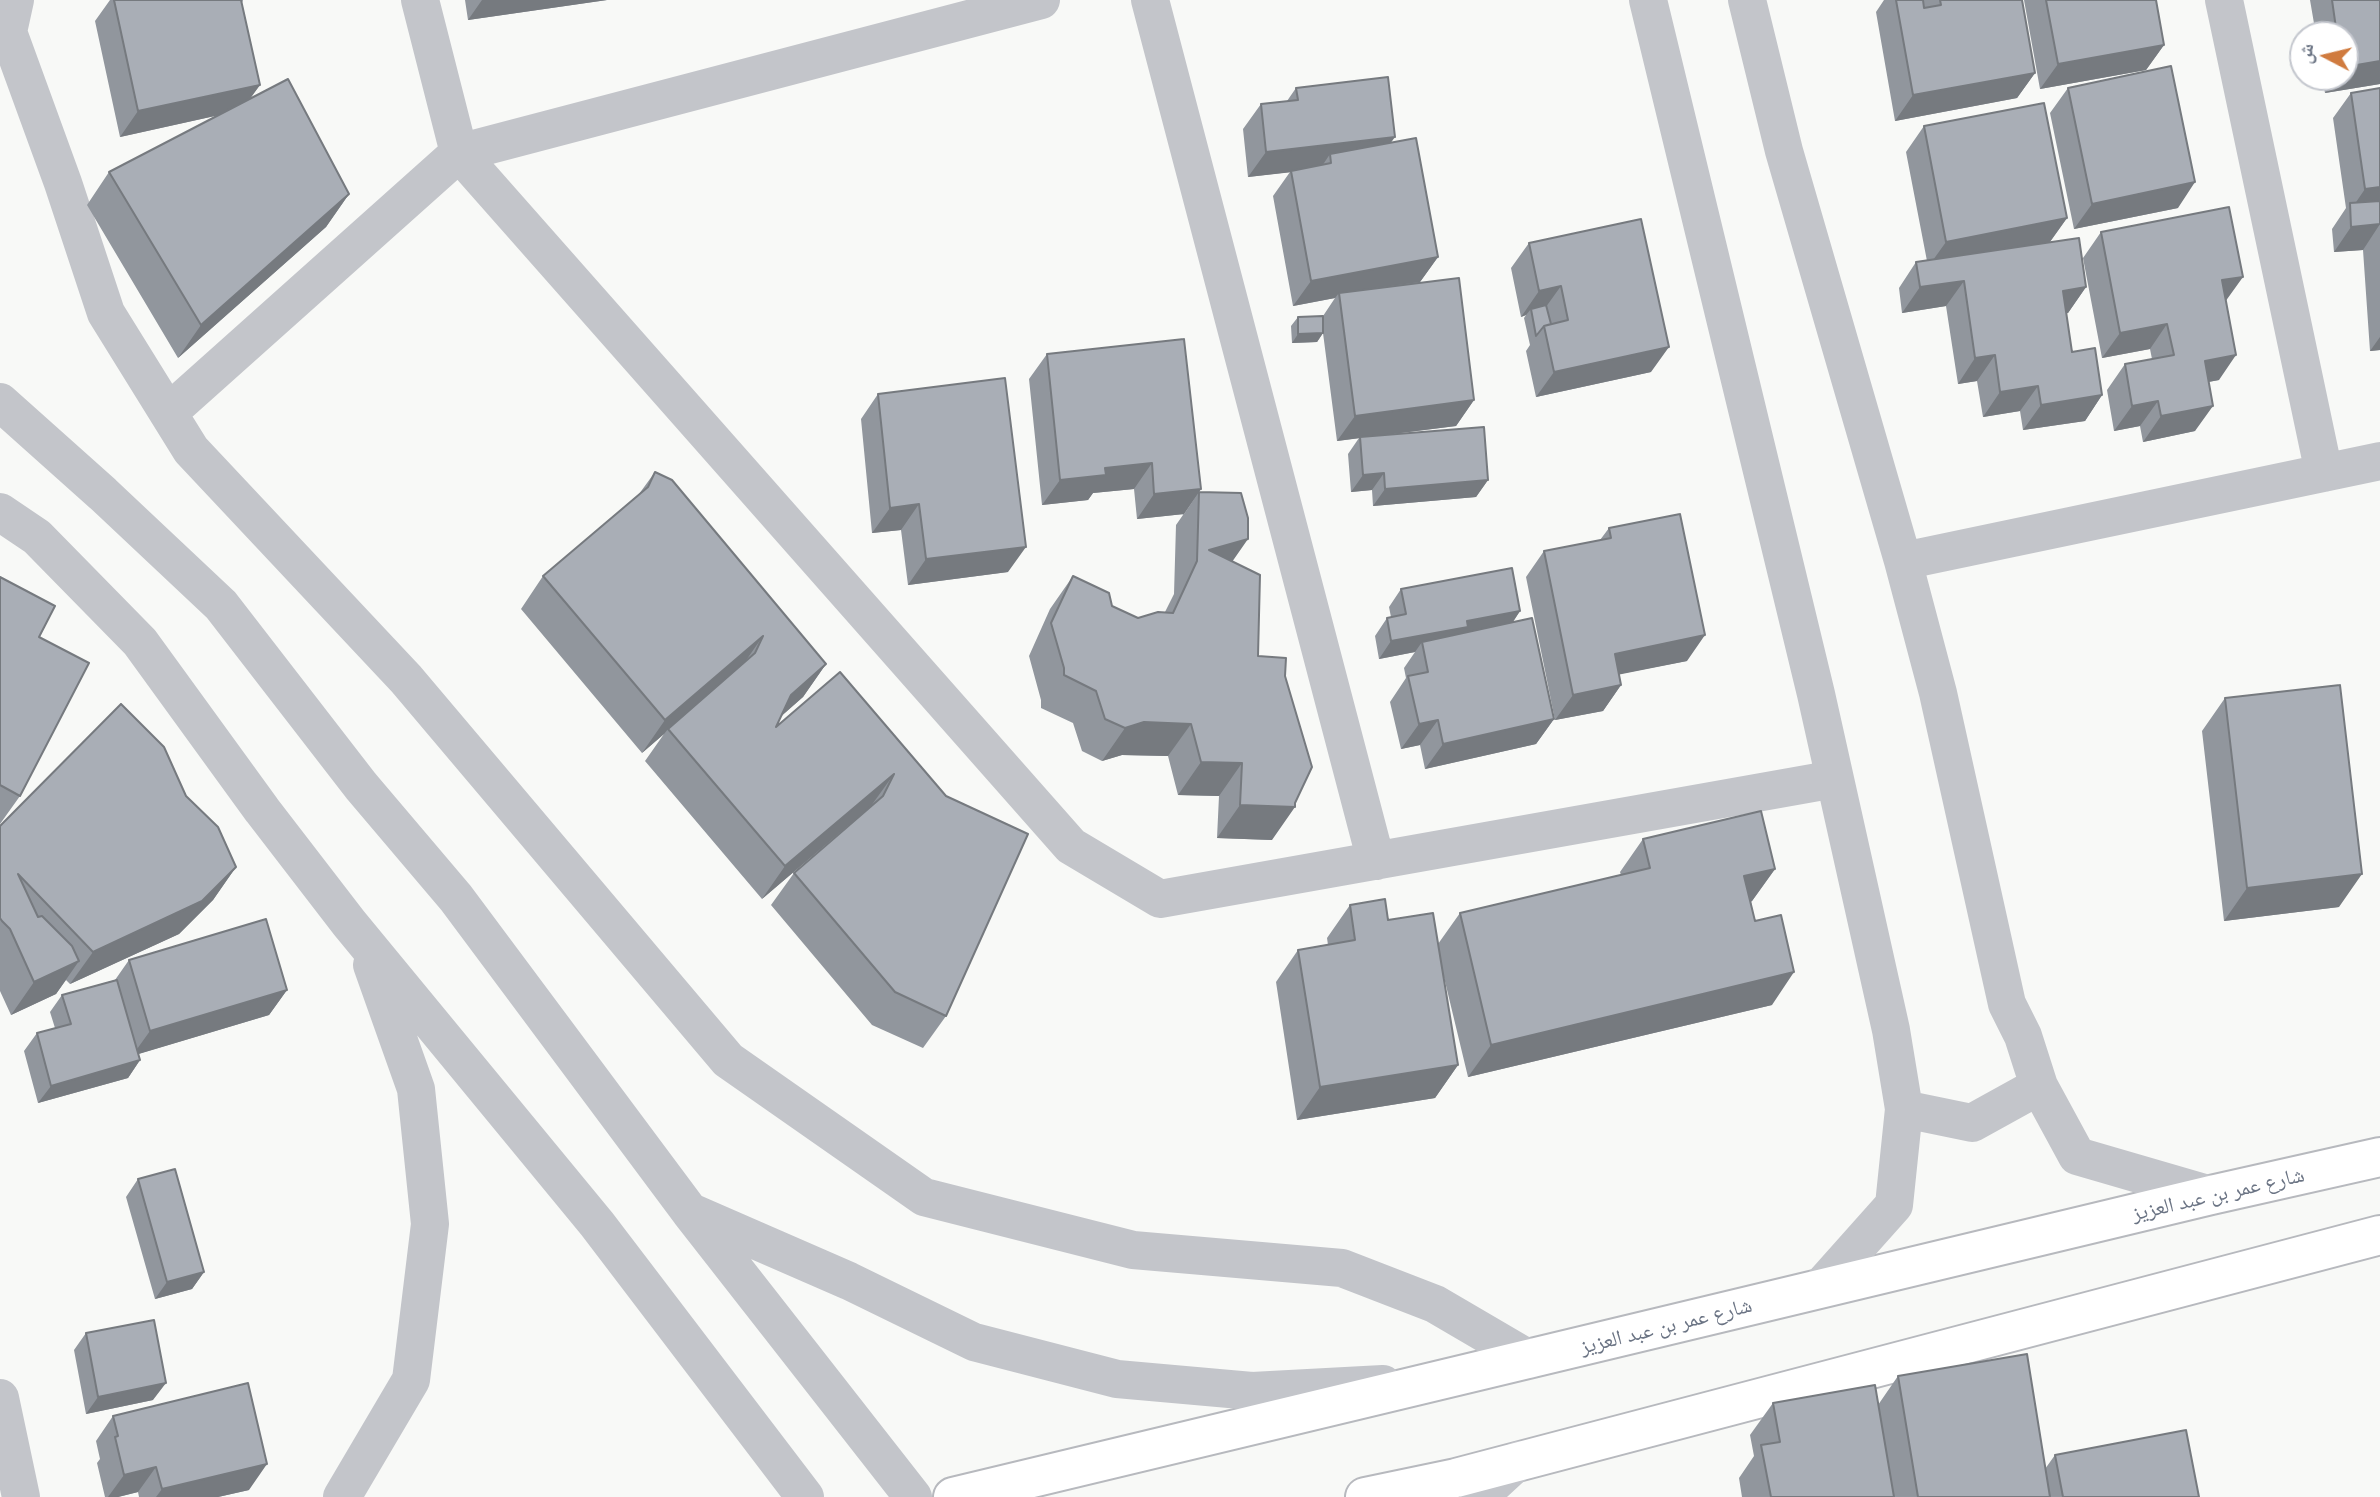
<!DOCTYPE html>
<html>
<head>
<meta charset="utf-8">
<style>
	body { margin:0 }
	#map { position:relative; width:2380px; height:1497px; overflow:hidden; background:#f8f9f7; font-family:Lato,"Noto Naskh Arabic",sans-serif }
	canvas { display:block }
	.north { position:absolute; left:2289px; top:21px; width:70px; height:70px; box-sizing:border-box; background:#fff; border:2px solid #c4c7ce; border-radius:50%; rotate:277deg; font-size:19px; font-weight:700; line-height:28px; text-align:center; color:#6b7484 }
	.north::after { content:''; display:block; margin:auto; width:24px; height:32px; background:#d07b3f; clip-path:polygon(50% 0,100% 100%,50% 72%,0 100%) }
</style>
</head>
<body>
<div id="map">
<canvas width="2380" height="1497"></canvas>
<div class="north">ش</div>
</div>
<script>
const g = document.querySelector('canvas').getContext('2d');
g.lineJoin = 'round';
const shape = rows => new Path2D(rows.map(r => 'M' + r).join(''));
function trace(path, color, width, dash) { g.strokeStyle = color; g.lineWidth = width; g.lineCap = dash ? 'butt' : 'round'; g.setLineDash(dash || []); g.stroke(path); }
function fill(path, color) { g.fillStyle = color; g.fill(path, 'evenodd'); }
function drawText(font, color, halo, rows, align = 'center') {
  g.font = font + ' Lato,"Noto Naskh Arabic",sans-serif'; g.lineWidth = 7; g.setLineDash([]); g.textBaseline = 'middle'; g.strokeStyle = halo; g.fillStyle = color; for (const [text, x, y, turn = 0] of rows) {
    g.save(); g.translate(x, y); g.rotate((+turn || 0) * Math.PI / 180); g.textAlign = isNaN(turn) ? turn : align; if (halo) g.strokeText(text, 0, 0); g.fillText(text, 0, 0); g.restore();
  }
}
const minor = shape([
	[15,0,8,32,63,183,106,313,191,450,406,679,728,1060,924,1197,1133,1250,1342,1268,1435,1304,1529,1359],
	[420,0,459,153,1071,846,1160,899,1835,779],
	[1150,0,1376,861],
	[1648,0,1816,694,1891,1030,1904,1109,1894,1205,1820,1288],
	[1747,0,1784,151,1903,561,1938,693,2007,1004,2023,1036,2039,1086,2077,1156,2211,1195],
	[2224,0,2324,473],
	[0,402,103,494,221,605,361,786,456,898,690,1212,913,1497],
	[168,413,459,153,1041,0],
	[0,512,37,537,140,642,262,810,349,923,597,1224,805,1497],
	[1903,561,2380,461],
	[1904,1109,1972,1123,2039,1086],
	[693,1213,849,1281,974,1342,1117,1379,1252,1391,1383,1384],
	[0,1398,21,1497],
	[342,1497,411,1380,430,1224,416,1089,372,965],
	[1479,1497,1519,1460]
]);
const major = shape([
	[953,1497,2211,1195,2380,1157],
	[1365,1497,1456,1478,2380,1235]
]);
const wall = shape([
	[110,0,243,0,242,3,260,85,249,99,349,194,326,227,178,358,87,205,109,172,219,115,120,137,95,21],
	[465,0,607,0,468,20],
	[1884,0,2022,0,2035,73,2017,98,1895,121,1876,12],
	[2024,0,2156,0,2164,45,2146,70,2040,89],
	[2310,0,2380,0,2380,84,2325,93,2322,77,2345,77,2345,35,2316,35],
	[1296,88,1390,143,1438,257,1420,282,1474,400,1456,426,1385,435,1488,480,1476,497,1373,506,1372,490,1351,492,1348,454,1359,438,1337,441,1323,333,1317,342,1292,343,1291,326,1298,317,1323,316,1335,298,1293,306,1273,196,1290,172,1248,177,1243,129,1261,104,1287,101],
	[2068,88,2178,208,2074,229,2050,113],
	[2380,88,2380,350,2370,351,2363,250,2334,252,2332,229,2346,208,2333,118,2351,93],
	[1924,126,2067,218,2050,242,2086,287,2068,313,2066,313,2072,352,2102,395,2085,421,2023,430,2020,411,1983,417,1977,381,1958,384,1946,306,1902,313,1899,288,1916,262,1927,261,1906,152],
	[2101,232,2226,300,2219,380,2208,382,2195,431,2143,442,2140,426,2114,431,2107,390,2125,364,2152,359,2150,349,2102,358,2083,258],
	[1529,243,1651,372,1536,397,1526,351,1530,345,1524,318,1526,315,1521,317,1511,268],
	[1047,354,1201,489,1184,514,1137,519,1134,489,1093,493,1088,500,1042,505,1029,379],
	[878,394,1008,572,908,585,901,530,872,533,861,419],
	[655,472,826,664,803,697,781,716,776,727,946,796,946,1016,923,1048,872,1025,771,905,794,873,871,806,762,899,645,761,664,734,642,753,521,609,543,576,639,494],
	[1199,492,1232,562,1258,656,1272,840,1217,838,1219,796,1178,795,1168,756,1122,755,1102,761,1082,751,1073,723,1041,708,1041,700,1029,656,1050,609,1073,576,1112,606,1138,618,1165,612,1174,594,1176,525],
	[1609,528,1687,661,1619,674,1621,685,1603,711,1555,720,1526,577,1544,551,1600,540],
	[0,577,39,637,20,796,0,824],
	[1401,589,1520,611,1513,622,1554,719,1536,744,1425,769,1420,745,1401,749,1390,702,1406,678,1404,668,1415,652,1379,659,1375,636,1387,618,1391,617,1389,607],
	[2225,698,2339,907,2224,921,2202,731],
	[186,796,236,867,213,900,179,934,70,984,66,980,56,994,11,1015,0,991,0,826],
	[1643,839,1775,869,1752,901,1751,902,1772,1005,1468,1077,1442,969,1458,1065,1435,1098,1297,1120,1276,982,1298,950,1328,945,1327,938,1350,905,1388,920,1438,944,1460,913,1621,875,1620,872],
	[129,960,287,990,269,1015,138,1054,140,1060,128,1078,38,1103,24,1051,37,1033,55,1028,50,1012,62,995,115,980],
	[138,1179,204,1272,192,1289,155,1299,126,1197],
	[86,1333,153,1400,86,1414,74,1350],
	[1898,1376,2045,1469,2055,1455,2199,1497,1742,1497,1739,1478,1754,1456,1750,1435,1773,1403,1878,1405],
	[113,1416,249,1490,218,1497,139,1497,138,1492,118,1497,105,1497,97,1463,100,1459,96,1441]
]);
const shadedWall = shape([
	[482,0,607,0,468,20],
	[2164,45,2146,70,2040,89,2058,64],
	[2380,61,2380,84,2325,93,2336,77,2345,77,2345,67],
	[2035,73,2017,98,1895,121,1913,95],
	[260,85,242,110,120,137,138,111],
	[1395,137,1377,162,1330,154,1320,169,1248,177,1266,152],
	[2195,182,2178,208,2074,229,2092,204],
	[2380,187,2380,210,2350,211,2365,189],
	[349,194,326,227,178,358,201,325],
	[2067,218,2049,243,1928,267,1946,242],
	[2380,224,2363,250,2334,252,2351,227],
	[1438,257,1420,282,1339,293,1335,298,1293,306,1311,281],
	[2243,277,2225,302,2222,280],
	[1964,281,1946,306,1902,313,1920,287],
	[1561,286,1543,311,1531,309,1526,315,1521,317,1539,291],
	[2086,287,2068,313,2045,317,2063,291],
	[2167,324,2150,349,2102,358,2120,333],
	[1323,333,1317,342,1292,343,1298,334],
	[2380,337,2380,350,2370,351],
	[1669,347,1651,372,1536,397,1554,372],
	[1995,355,1977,381,1958,384,1975,358],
	[2236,355,2219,380,2187,386,2205,361],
	[2038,386,2020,411,1983,417,2000,392],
	[2102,395,2085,421,2023,430,2041,405],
	[1474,400,1456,426,1337,441,1355,416],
	[2158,401,2140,426,2114,431,2132,406],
	[2213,406,2195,431,2143,442,2161,416],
	[1152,463,1134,489,1093,493,1088,500,1042,505,1060,480,1105,468],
	[1384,473,1372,490,1351,492,1363,475],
	[1488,480,1476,497,1373,506,1385,489],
	[1201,489,1184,514,1137,519,1154,494],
	[919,504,901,530,872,533,890,508],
	[1248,539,1225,572,1186,583,1209,550],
	[1026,547,1008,572,908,585,926,559],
	[1520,611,1508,629,1422,642,1415,652,1379,659,1391,641,1467,621],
	[1705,635,1687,661,1597,679,1615,654],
	[763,636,740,669,668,729,664,734,642,753,665,720],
	[826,664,803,697,768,728,791,695],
	[1621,685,1603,711,1555,720,1573,695],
	[1554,719,1536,744,1425,769,1443,744],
	[1438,720,1420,745,1401,749,1419,724],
	[1144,722,1191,724,1168,756,1122,755,1102,761,1125,728],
	[1201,762,1242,763,1219,796,1178,795],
	[894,774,871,806,762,899,785,866],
	[1240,805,1295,807,1272,840,1217,838],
	[236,867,213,900,179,934,70,984,93,952],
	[1775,869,1752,901,1721,908,1744,876],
	[2362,874,2339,907,2224,921,2247,888],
	[79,961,56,994,11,1015,34,982],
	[1794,972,1772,1005,1468,1077,1491,1045],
	[287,990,269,1015,132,1056,150,1031],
	[140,1060,128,1078,38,1103,51,1086],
	[1458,1065,1435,1098,1297,1120,1320,1087],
	[204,1272,192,1289,155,1299,167,1282],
	[166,1383,153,1400,86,1414,98,1397],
	[267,1464,249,1490,218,1497,156,1497,162,1489],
	[156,1467,138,1492,118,1497,108,1497,124,1475]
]);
const building = shape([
	[114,0,241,0,260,85,138,111,114,0],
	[1896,0,1923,0,1924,8,1941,5,1940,0,2022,0,2035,73,1913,95,1896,0],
	[2046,0,2156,0,2164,45,2058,64,2046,0],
	[2332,0,2380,0,2380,61,2345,67,2345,35,2337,35,2332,0],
	[2171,66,2195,182,2092,204,2068,88,2171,66],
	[1388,77,1395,137,1266,152,1261,104,1298,100,1296,88,1388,77],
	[288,79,349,194,201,325,109,172,288,79],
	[2380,88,2380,187,2365,189,2351,93,2380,88],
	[2044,103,2067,218,1946,242,1924,126,2044,103],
	[1416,138,1438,257,1311,281,1291,171,1331,163,1330,154,1416,138],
	[2380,201,2380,224,2351,227,2350,203,2380,201],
	[2229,207,2243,277,2222,280,2236,355,2205,361,2213,406,2161,416,2158,401,2132,406,2125,364,2174,355,2167,324,2120,333,2101,232,2229,207],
	[1641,219,1669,347,1554,372,1544,326,1568,320,1561,286,1539,291,1529,243,1641,219],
	[2079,238,2086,287,2063,291,2072,352,2095,348,2102,395,2041,405,2038,386,2000,392,1995,355,1975,358,1964,281,1920,287,1916,262,2079,238],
	[1459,278,1474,400,1355,416,1339,293,1459,278],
	[1546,305,1551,324,1544,326,1536,336,1531,309,1546,305],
	[1323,316,1323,333,1298,334,1298,317,1323,316],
	[1184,339,1201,489,1154,494,1152,463,1105,468,1106,475,1060,480,1047,354,1184,339],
	[1005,378,1026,547,926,559,919,504,890,508,878,394,1005,378],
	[1484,427,1488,480,1385,489,1384,473,1363,475,1360,437,1484,427],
	[655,472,672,480,826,664,791,695,776,727,840,672,946,796,1028,834,946,1016,895,992,794,873,883,796,894,774,785,866,668,729,755,653,763,636,665,720,543,576,648,487,655,472],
	[1199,492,1241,493,1248,518,1248,539,1209,550,1260,575,1258,656,1286,658,1285,676,1312,767,1295,803,1295,807,1240,805,1242,763,1201,762,1191,724,1144,722,1125,728,1105,719,1096,691,1064,675,1064,668,1051,623,1073,576,1109,593,1112,606,1138,618,1158,612,1173,613,1197,561,1199,492],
	[1680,514,1705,635,1615,654,1621,685,1573,695,1544,551,1611,538,1609,528,1680,514],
	[1512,568,1520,611,1467,621,1468,627,1391,641,1387,618,1406,614,1401,589,1512,568],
	[0,577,55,606,39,637,89,663,20,796,0,785,0,577],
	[1532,618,1554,719,1443,744,1438,720,1419,724,1408,676,1428,672,1422,642,1532,618],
	[2340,685,2362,874,2247,888,2225,698,2340,685],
	[121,704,164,747,186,796,218,827,236,867,202,901,93,952,18,874,38,917,42,916,72,946,79,961,34,982,10,929,2,921,0,918,0,826,121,704],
	[1761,811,1775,869,1744,876,1755,921,1781,915,1794,972,1491,1045,1460,913,1650,868,1643,839,1761,811],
	[1385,899,1388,920,1433,913,1458,1065,1320,1087,1298,950,1355,940,1350,905,1385,899],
	[266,919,287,990,150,1031,129,960,266,919],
	[117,980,140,1060,51,1086,37,1033,71,1024,62,995,117,980],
	[175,1169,204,1272,167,1282,138,1179,175,1169],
	[154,1320,166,1383,98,1397,86,1333,154,1320],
	[2027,1354,2050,1497,1918,1497,1898,1376,2027,1354],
	[248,1383,267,1464,162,1489,156,1467,124,1475,115,1437,118,1436,113,1416,248,1383],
	[1875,1385,1894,1497,1771,1497,1761,1445,1780,1442,1773,1403,1875,1385],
	[2186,1430,2199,1497,2063,1497,2055,1455,2186,1430]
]);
const streetNames = [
	["شارع عمر بن عبد العزيز",2218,1194,-13],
	["شارع عمر بن عبد العزيز",1666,1326,-14]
];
trace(major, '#b7b9be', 42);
trace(minor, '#c3c5ca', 38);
trace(major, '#fff', 38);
fill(wall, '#91969d');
fill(shadedWall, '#767a7f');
fill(building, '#a9aeb6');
trace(building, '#767a7f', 2);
drawText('21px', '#6b7484', '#fff', streetNames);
</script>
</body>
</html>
